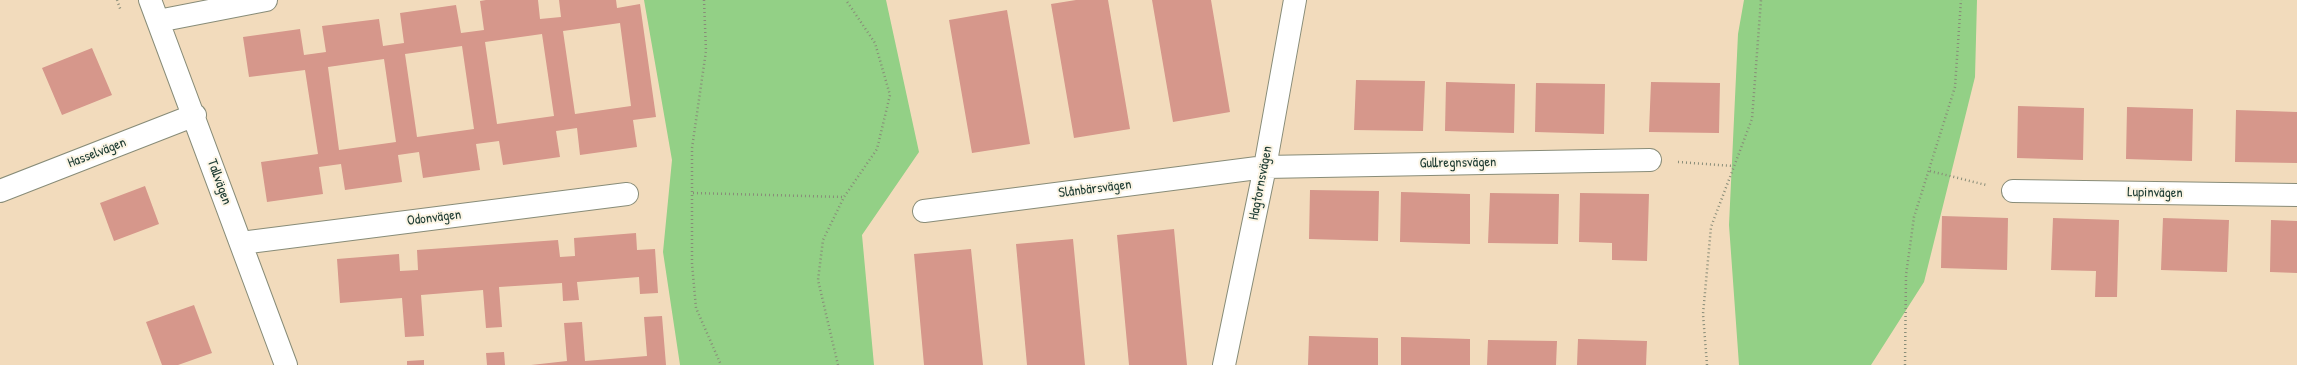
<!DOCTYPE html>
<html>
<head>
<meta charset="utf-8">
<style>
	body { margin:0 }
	canvas { display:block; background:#f2dbbc }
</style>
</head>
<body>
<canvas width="2297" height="365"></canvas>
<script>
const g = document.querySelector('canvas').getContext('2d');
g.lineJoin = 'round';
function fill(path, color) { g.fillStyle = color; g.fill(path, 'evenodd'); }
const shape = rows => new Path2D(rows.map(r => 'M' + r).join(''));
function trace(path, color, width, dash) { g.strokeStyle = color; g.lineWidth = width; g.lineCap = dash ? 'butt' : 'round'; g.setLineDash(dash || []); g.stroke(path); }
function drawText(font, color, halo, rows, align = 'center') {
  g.font = font + ' "Patrick Hand",sans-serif'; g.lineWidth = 4; g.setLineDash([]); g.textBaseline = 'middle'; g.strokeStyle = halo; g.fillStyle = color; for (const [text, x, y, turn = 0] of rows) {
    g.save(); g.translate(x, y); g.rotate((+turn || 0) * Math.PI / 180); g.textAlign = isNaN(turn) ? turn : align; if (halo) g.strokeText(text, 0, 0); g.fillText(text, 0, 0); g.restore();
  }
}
const green = shape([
	[644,0,886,0,919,152,862,235,874,365,680,365,663,252,672,160],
	[1744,0,1977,0,1975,77,1924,282,1871,365,1739,365,1729,225,1738,34]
]);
const building = shape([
	[486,0,538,0,540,19,561,17,559,0,616,0,617,8,640,4,656,117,633,120,637,147,580,155,577,128,556,131,560,157,503,165,499,141,476,144,480,170,423,178,419,152,398,155,402,182,345,190,341,164,319,167,323,194,267,202,261,162,318,154,305,70,249,77,243,37,300,29,304,55,326,52,322,26,379,19,383,46,404,43,400,13,456,5,461,33,484,30,480,1],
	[620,23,631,106,575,114,563,31],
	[542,34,554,116,497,124,485,42],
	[462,46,474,129,417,137,405,54],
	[384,59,396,142,339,150,328,67],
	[1076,0,1108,0,1130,129,1074,138,1051,4],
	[1152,0,1211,0,1230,112,1173,122],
	[1007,10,1030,144,972,153,949,20],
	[92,48,112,95,62,115,42,68],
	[1356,80,1425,81,1423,131,1354,130],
	[1446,82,1515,84,1514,133,1445,131],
	[1651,82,1720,83,1719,133,1649,132],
	[1536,83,1605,84,1604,134,1535,132],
	[2018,106,2084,108,2083,160,2017,158],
	[2127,107,2193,109,2192,161,2126,159],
	[2236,110,2297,112,2297,163,2235,162],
	[145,186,159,224,114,241,100,203],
	[1310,190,1379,191,1378,241,1309,239],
	[1401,192,1470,194,1470,244,1400,242],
	[1490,193,1559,194,1558,244,1488,243],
	[1580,193,1649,194,1647,261,1612,260,1612,243,1579,242],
	[1942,216,2008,218,2007,270,1941,268],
	[2053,218,2119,220,2117,297,2095,297,2096,271,2051,270],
	[2163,218,2229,220,2227,272,2161,270],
	[2271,220,2297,221,2297,273,2270,272],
	[1174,229,1187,365,1129,365,1117,235],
	[636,233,637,250,655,249,658,293,640,294,639,277,577,282,579,300,563,301,562,283,499,287,502,327,486,328,483,290,421,295,424,336,405,337,402,298,340,303,337,259,399,254,400,271,418,270,417,250,558,240,560,257,575,256,574,238],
	[1073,239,1085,365,1027,365,1016,244],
	[971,249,983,365,924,365,914,254],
	[194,305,212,353,178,365,162,365,146,322],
	[662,316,666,365,531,365,567,361,564,323,582,322,585,361,647,356,644,317],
	[1309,336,1378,338,1378,365,1308,365],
	[1401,337,1470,339,1470,365,1401,365],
	[1578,339,1647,341,1646,365,1577,365],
	[1488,340,1557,341,1556,365,1487,365],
	[504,352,505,365,487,365,486,353],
	[424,360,424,365,407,365,407,361]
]);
const path = shape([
	[117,0,121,11],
	[704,0,706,51,692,148,692,264,696,308,721,365],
	[1678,162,1733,166],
	[1930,171,1986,185],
	[693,193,844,197],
	[838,365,818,280,823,240,844,197,877,149,890,95,875,43,846,0],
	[1707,365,1703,314,1711,227,1752,119,1761,0],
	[1905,365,1906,275,1914,217,1955,87,1961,0]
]);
const minor = shape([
	[150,0,286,365],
	[158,21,266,0],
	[0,191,195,115],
	[2013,191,2297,195],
	[924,211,1265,167,1650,160],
	[241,243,627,194],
	[1224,365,1265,167,1295,0]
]);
const streetNames = [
	["Hasselvägen",97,153,-21],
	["Gullregnsvägen",1458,163,-1],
	["Tallvägen",219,182,70],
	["Hagtornsvägen",1261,183,-79],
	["Slånbärsvägen",1095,189,-7],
	["Lupinvägen",2155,193,1],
	["Odonvägen",434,218,-7]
];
fill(green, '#93d086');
fill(building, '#d6978b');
trace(minor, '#888c78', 24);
trace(path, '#888c78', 2.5, [1, 3]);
trace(minor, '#fff', 22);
drawText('14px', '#1f3d34', '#fcf5e5', streetNames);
</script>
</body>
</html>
